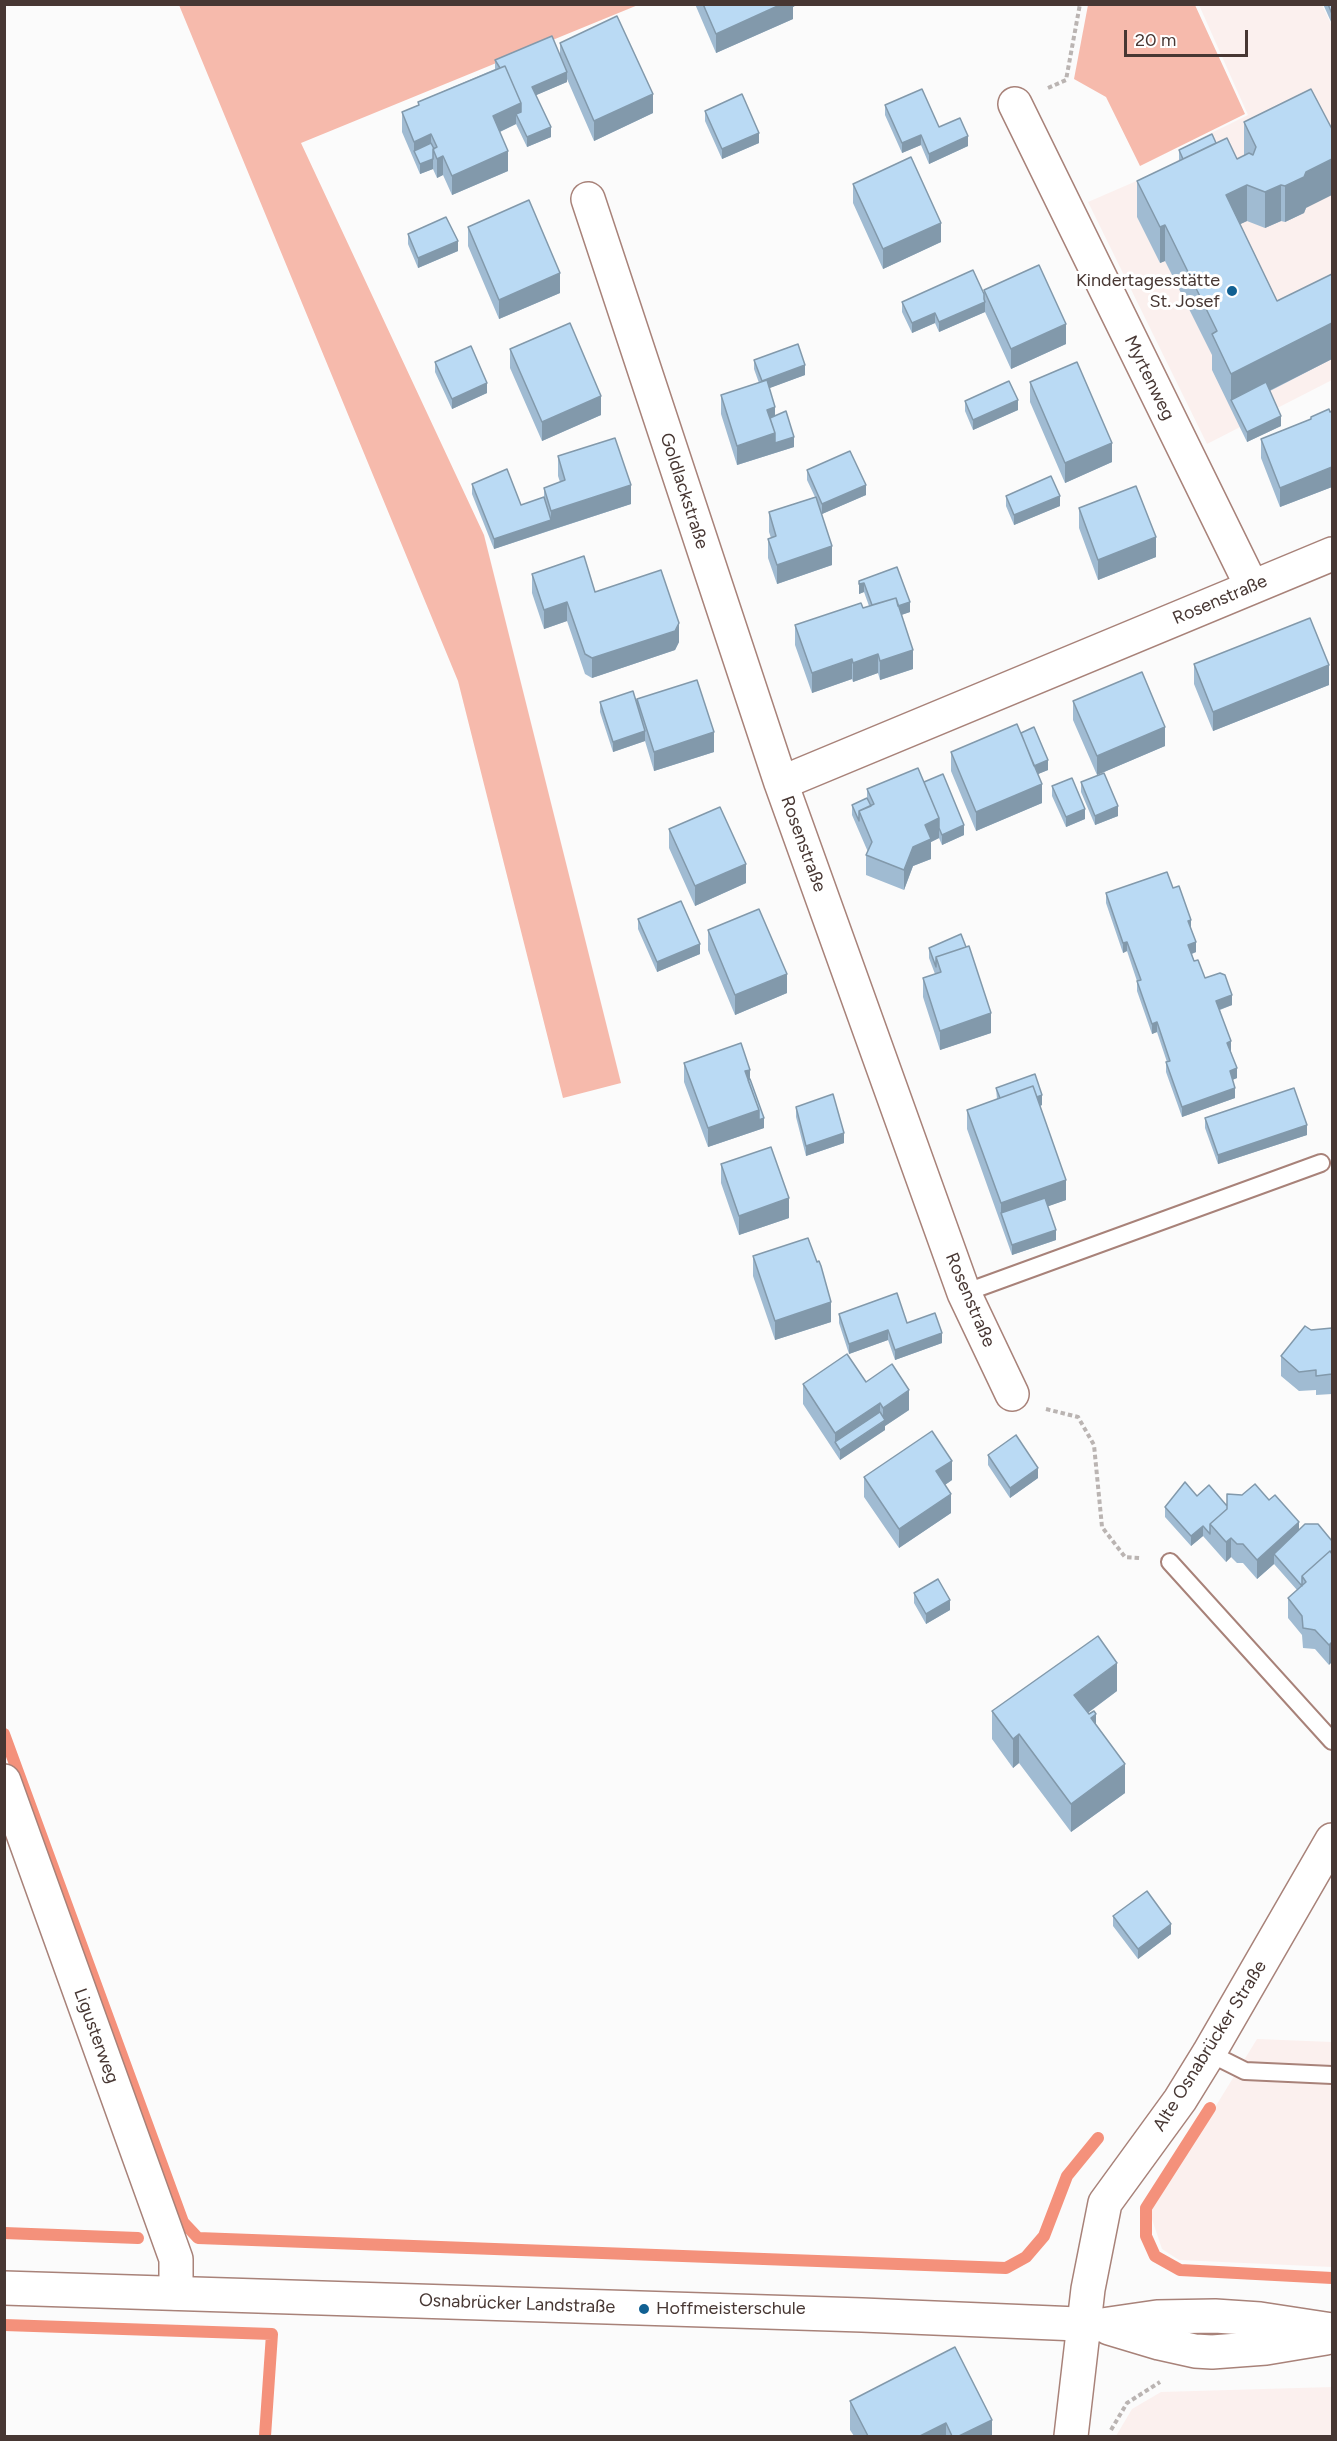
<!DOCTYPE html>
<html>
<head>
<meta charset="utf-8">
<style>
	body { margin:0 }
	#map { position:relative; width:1337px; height:2441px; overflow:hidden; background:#fbfbfb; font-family:Figtree,sans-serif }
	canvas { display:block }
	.frame { position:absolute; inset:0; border:6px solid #473733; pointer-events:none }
	.scale { position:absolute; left:1124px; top:30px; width:124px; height:27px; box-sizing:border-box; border:3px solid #473733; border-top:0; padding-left:8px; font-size:18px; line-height:21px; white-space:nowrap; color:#473733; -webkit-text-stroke:4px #fff; paint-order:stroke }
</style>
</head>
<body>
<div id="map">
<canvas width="1337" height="2441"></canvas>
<div class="frame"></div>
<div class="scale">20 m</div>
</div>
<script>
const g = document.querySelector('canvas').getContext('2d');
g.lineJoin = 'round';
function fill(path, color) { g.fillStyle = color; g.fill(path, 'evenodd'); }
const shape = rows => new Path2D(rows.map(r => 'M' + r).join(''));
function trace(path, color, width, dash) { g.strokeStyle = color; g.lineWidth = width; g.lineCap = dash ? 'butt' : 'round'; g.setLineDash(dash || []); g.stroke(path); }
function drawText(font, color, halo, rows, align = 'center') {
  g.font = font + ' Figtree,sans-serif'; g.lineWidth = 6; g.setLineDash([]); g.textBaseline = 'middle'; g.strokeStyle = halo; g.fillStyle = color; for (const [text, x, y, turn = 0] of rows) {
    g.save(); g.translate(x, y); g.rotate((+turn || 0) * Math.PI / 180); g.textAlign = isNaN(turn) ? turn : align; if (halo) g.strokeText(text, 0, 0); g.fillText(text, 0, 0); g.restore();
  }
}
const built = shape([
	[1199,5,1322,5,1332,26,1332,380,1207,444,1088,202,1178,163,1177,160,1200,149,1197,140,1248,115],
	[1257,2039,1332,2042,1332,2267,1179,2260,1162,2249,1150,2213],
	[1332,2387,1332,2436,1116,2436,1132,2409,1161,2392]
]);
const green = shape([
	[179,5,638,5,301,143,484,535,621,1083,563,1098,458,681],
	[1088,5,1195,5,1245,114,1140,166,1106,97,1074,79]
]);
const stream = shape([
	[4,1734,183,2222,198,2238,1006,2268,1026,2257,1044,2236,1067,2176,1098,2138],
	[1210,2108,1146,2208,1146,2236,1155,2256,1180,2270,1332,2278],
	[4,2233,138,2238],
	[4,2325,272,2334,265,2436]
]);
const path = shape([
	[1048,88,1066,80,1080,4],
	[1046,1409,1078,1417,1094,1445,1102,1527,1125,1557,1140,1558],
	[1111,2430,1127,2403,1160,2382]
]);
const service = shape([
	[964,1293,1321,1163],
	[1170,1562,1332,1741],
	[1209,2053,1245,2071,1332,2075]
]);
const minor = shape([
	[1015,104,1252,587],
	[588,199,781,783,964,1293,1012,1394],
	[781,783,1332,554],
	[4,1781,176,2259,176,2293],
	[1071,2436,1088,2289,1105,2203,1180,2100,1209,2053,1332,1840]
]);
const tertiary = shape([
	[4,2288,862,2315,1102,2325,1157,2317,1215,2316,1260,2319,1332,2330],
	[1109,2328,1159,2343,1195,2351,1212,2352,1266,2348,1326,2338]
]);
const wall = shape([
	[695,4,798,4,793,7,793,19,716,53],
	[1323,4,1332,4,1332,24],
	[560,43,653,113,594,141,567,79,567,82,536,95,551,137,527,147,516,124,500,132,508,171,452,195,443,175,437,178,433,169,420,174,402,132,402,112,418,105,418,102,495,69,495,60,560,54],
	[885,105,939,127,968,146,929,164,921,145,902,153,885,115],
	[705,111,759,143,722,159,705,121],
	[1244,122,1306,208,1304,213,1285,222,1281,221,1265,228,1247,221,1240,224,1277,301,1332,359,1270,391,1281,426,1247,442,1212,370,1212,355,1165,261,1160,263,1137,217,1137,181,1179,161,1179,150,1216,143,1237,159,1244,156],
	[853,184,941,242,883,269,853,203],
	[468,227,560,293,499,319,468,246],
	[408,234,458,251,418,268,408,244],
	[984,290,1066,344,1011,369,985,312,939,332,935,323,912,333,902,312,902,302,984,294],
	[510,349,601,415,542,441,510,368],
	[754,360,805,375,769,388,775,416,794,447,737,465,721,414,721,395,759,383,754,369],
	[435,362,487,393,452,409,435,372],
	[1030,382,1112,462,1065,483,1030,402],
	[965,401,1018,410,973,430,965,411],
	[1332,411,1332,487,1280,507,1261,458,1261,439,1311,419,1311,417],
	[558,456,631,504,494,549,472,494,472,484,521,505,544,497,544,488,560,482,558,476],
	[807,470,866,495,822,514,832,565,777,584,768,558,768,539,771,538,769,532,769,512,815,497,807,480],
	[1006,496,1060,506,1014,525,1006,506],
	[1079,508,1156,557,1098,580,1079,528],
	[897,567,910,612,901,615,913,669,880,680,878,673,853,682,852,679,812,693,795,645,795,625,869,606,864,592,859,594,859,581],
	[532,574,595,592,679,642,675,650,592,678,585,674,567,621,544,629,532,593],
	[1194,664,1329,685,1213,731,1194,684],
	[637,699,714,752,654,771,645,741,613,752,600,712,600,702,637,706],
	[1073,701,1165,746,1097,775,1073,720],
	[1021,733,1048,770,1038,774,1042,803,976,831,951,771,951,752],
	[924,782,964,835,942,845,939,838,931,842,931,859,913,866,904,890,866,875,866,855,868,852,852,815,852,805,867,798,867,789],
	[1081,782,1118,816,1095,825,1081,792],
	[1052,786,1085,819,1066,827,1052,796],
	[669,829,746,883,695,906,669,848],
	[1173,888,1191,930,1196,952,1192,954,1194,961,1205,978,1232,1005,1220,1010,1231,1051,1231,1052,1237,1078,1232,1080,1235,1098,1182,1117,1166,1072,1166,1062,1167,1062,1157,1032,1152,1034,1137,991,1137,981,1127,951,1123,953,1106,903,1106,893],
	[638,919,700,954,657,972,638,929],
	[708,930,787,993,735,1015,708,950],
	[929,948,991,1033,940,1050,923,997,923,978,935,974,929,958],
	[684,1063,750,1079,764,1128,708,1147,684,1082],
	[996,1088,1042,1105,1040,1106,1066,1200,1048,1206,1056,1240,1012,1255,967,1129,967,1110,997,1099],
	[796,1107,844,1143,806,1156,796,1117],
	[1205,1118,1307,1135,1218,1164,1205,1128],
	[721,1164,789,1218,739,1235,721,1183],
	[753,1256,831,1322,775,1340,753,1276],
	[839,1314,907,1323,942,1343,895,1360,888,1340,849,1354,839,1323],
	[1332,1328,1332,1394,1316,1395,1316,1390,1299,1391,1281,1376,1281,1356],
	[866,1382,909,1410,885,1426,885,1430,840,1460,803,1404,803,1384],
	[988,1455,1038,1478,1010,1498,988,1465],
	[864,1477,952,1480,945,1485,951,1513,899,1548,864,1497],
	[1197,1496,1227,1506,1269,1500,1299,1530,1332,1541,1329,1665,1315,1649,1303,1648,1302,1635,1288,1618,1288,1598,1297,1590,1274,1564,1257,1579,1243,1563,1237,1563,1231,1557,1226,1562,1203,1536,1191,1546,1165,1517,1165,1507],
	[914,1593,950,1610,926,1624,914,1603],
	[1117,1691,1088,1713,1096,1726,1125,1793,1071,1832,1019,1763,1013,1768,992,1739,992,1711],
	[1113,1916,1171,1934,1138,1959,1113,1926],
	[955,2347,992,2436,854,2436,850,2430,850,2401]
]);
const shadedWall = shape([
	[782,4,798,4,793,7,793,19,716,53,716,34],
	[567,72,567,82,532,97,532,87],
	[653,94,653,113,594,141,594,121],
	[521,103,521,122,516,114,516,124,493,135,493,116],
	[551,127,551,137,527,147,527,137],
	[759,133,759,143,722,159,722,149],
	[431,134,431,153,414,151,414,142],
	[921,135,921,145,902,153,902,143],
	[968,136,968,146,929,164,929,154],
	[508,151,508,171,452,195,452,176],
	[443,156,443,175,437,178,437,159],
	[433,159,433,169,420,174,420,164],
	[1332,159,1332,195,1306,208,1304,213,1285,222,1285,186,1306,172],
	[1247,185,1247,221,1226,231,1226,195],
	[1281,185,1281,221,1265,228,1265,192],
	[941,223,941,242,883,269,883,249],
	[1165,225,1165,261,1160,263,1160,227],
	[458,241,458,251,418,268,418,258],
	[560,273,560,293,499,319,499,300],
	[985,302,985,312,939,332,939,322],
	[935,313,935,323,912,333,912,323],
	[1332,323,1332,359,1235,408,1231,400,1231,410,1231,374],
	[1066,324,1066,344,1011,369,1011,349],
	[805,365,805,375,762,391,762,381],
	[487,383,487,393,452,409,452,399],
	[601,396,601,415,542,441,542,422],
	[1018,400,1018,410,973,430,973,420],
	[775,407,775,427,770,428,767,410],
	[1281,416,1281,426,1247,442,1247,432],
	[775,433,794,437,794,447,737,465,737,446],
	[1112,443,1112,462,1065,483,1065,463],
	[1332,467,1332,487,1280,507,1280,488],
	[631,485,631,504,551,530,551,511],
	[866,485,866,495,822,514,822,504],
	[1060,496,1060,506,1014,525,1014,515],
	[551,520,551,530,494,549,494,539],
	[1156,537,1156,557,1098,580,1098,560],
	[832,546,832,565,777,584,777,565],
	[864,583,864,592,859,594,859,584],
	[567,602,567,621,544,629,544,610],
	[910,602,910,612,875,624,875,615],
	[679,623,679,642,675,650,592,678,592,658],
	[913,650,913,669,880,680,880,661],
	[878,654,878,673,853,682,853,663],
	[852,659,852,679,812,693,812,673],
	[1329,665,1329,685,1213,731,1213,712],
	[1165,727,1165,746,1097,775,1097,756],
	[645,731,645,741,613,752,613,742],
	[714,732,714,752,654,771,654,752],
	[1048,760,1048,770,1031,777,1031,767],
	[1042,784,1042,803,976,831,976,812],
	[1118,806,1118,816,1095,825,1095,816],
	[1085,809,1085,819,1066,827,1066,817],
	[939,818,939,838,931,842,931,859,913,866,904,890,904,870,913,847,925,825],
	[964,825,964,835,942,845,942,835],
	[746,864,746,883,695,906,695,886],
	[1191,920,1191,930,1188,921],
	[1127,942,1127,951,1123,953,1123,943],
	[1196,942,1196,952,1188,955,1188,945],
	[700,944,700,954,657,972,657,962],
	[787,974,787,993,735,1015,735,995],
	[1232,995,1232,1005,1216,1011,1216,1001],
	[991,1013,991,1033,940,1050,940,1031],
	[1157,1022,1157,1032,1152,1034,1152,1024],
	[1231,1041,1231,1051,1227,1053,1227,1043],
	[1237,1068,1237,1078,1230,1081,1230,1071],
	[750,1070,750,1089,745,1071],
	[1235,1088,1235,1098,1182,1117,1182,1107],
	[1042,1095,1042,1105,1034,1108,1034,1098],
	[759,1110,764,1118,764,1128,708,1147,708,1128],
	[1307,1125,1307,1135,1218,1164,1218,1155],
	[844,1133,844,1143,806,1156,806,1146],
	[1066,1180,1066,1200,1004,1222,1001,1213,1001,1203],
	[789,1198,789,1218,739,1235,739,1216],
	[1056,1230,1056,1240,1012,1255,1012,1245],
	[831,1302,831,1322,775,1340,775,1321],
	[888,1330,888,1340,849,1354,849,1344],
	[942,1333,942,1343,895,1360,895,1350],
	[909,1390,909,1410,885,1426,885,1430,840,1460,840,1450,883,1422,883,1408],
	[880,1403,880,1422,835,1442,835,1433],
	[952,1461,952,1480,936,1491,936,1471],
	[1038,1468,1038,1478,1010,1498,1010,1488],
	[951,1494,951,1513,899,1548,899,1529],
	[1299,1522,1299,1542,1274,1554,1274,1564,1257,1579,1257,1560],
	[1203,1526,1203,1536,1191,1546,1191,1536],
	[1231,1538,1231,1557,1226,1562,1226,1542],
	[950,1600,950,1610,926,1624,926,1614],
	[1332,1642,1332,1662,1329,1665,1329,1645],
	[1117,1663,1117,1691,1074,1723,1074,1695],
	[1096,1714,1096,1743,1091,1718],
	[1019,1734,1019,1763,1013,1768,1013,1739],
	[1125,1764,1125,1793,1071,1832,1071,1804],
	[1171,1924,1171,1934,1138,1959,1138,1949],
	[992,2420,992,2436,959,2436],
	[946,2423,946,2436,920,2436]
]);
const building = shape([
	[703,4,782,4,716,34,703,4],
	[1328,4,1332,4,1332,14,1328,4],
	[617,16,653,94,594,121,560,43,617,16],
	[552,36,567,72,532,87,551,127,527,137,516,114,521,112,521,103,505,66,500,68,495,60,552,36],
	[505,66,521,103,493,116,508,151,452,176,443,156,437,159,433,149,437,147,431,134,414,142,402,112,419,105,418,102,505,66],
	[922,89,939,127,960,118,968,136,929,154,921,135,902,143,885,105,922,89],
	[1311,89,1332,129,1332,159,1306,172,1304,177,1285,186,1281,185,1265,192,1247,185,1226,195,1277,301,1332,274,1332,323,1231,374,1212,334,1217,331,1165,225,1160,227,1137,181,1227,138,1237,159,1249,153,1253,155,1256,147,1244,122,1311,89],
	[742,94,759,133,722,149,705,111,742,94],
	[1212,134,1216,143,1183,159,1179,150,1212,134],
	[431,143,434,149,433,149,433,159,420,164,414,151,431,143],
	[911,157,941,223,883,249,853,184,911,157],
	[529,200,560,273,499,300,468,227,529,200],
	[446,217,458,241,418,258,408,234,446,217],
	[1039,265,1066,324,1011,349,984,290,1039,265],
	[973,270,984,294,984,299,985,302,939,322,935,313,912,323,902,302,973,270],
	[570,323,601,396,542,422,510,349,570,323],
	[798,344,805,365,762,381,754,360,798,344],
	[471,346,487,383,452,399,435,362,471,346],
	[1077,362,1112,443,1065,463,1030,382,1077,362],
	[767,380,775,407,767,410,775,433,737,446,721,395,767,380],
	[1009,381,1018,400,973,420,965,401,1009,381],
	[1266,382,1281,416,1247,432,1231,400,1266,382],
	[1329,409,1330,412,1332,411,1332,467,1280,488,1261,439,1311,419,1311,417,1329,409],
	[786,411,794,437,775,443,775,433,770,418,786,411],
	[615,438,631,485,551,511,544,488,565,480,558,456,615,438],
	[850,451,866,485,822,504,807,470,850,451],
	[507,469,521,505,544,497,551,520,494,539,472,484,507,469],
	[1051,476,1060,496,1014,515,1006,496,1051,476],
	[1136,486,1156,537,1098,560,1079,508,1136,486],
	[816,497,832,546,777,565,768,539,776,536,769,512,816,497],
	[584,556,595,592,661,570,679,623,675,631,592,658,585,654,567,602,544,610,532,574,584,556],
	[897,567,910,602,898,606,896,598,872,605,864,583,859,584,859,581,897,567],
	[896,598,913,650,880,661,878,654,853,663,852,659,812,673,795,625,861,603,863,608,896,598],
	[1310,618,1329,665,1213,712,1194,664,1310,618],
	[1142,672,1165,727,1097,756,1073,701,1142,672],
	[697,680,714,732,654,752,637,699,697,680],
	[633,691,645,731,613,742,600,702,633,691],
	[1017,724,1042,784,976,812,951,752,1017,724],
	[1034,727,1048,760,1034,766,1021,733,1034,727],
	[918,768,939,818,925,825,931,839,913,847,904,870,866,855,872,842,859,811,874,804,867,789,918,768],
	[1104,773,1118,806,1095,816,1081,782,1104,773],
	[943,774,964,825,942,835,939,828,939,818,924,782,943,774],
	[1072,778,1085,809,1066,817,1052,786,1072,778],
	[867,798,871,806,859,811,859,821,852,805,867,798],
	[720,807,746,864,695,886,669,829,720,807],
	[1167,872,1173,888,1179,886,1191,920,1188,921,1196,942,1188,945,1194,961,1198,960,1205,978,1220,973,1225,975,1232,995,1216,1001,1231,1041,1227,1043,1237,1068,1230,1071,1235,1088,1182,1107,1166,1062,1170,1061,1157,1022,1152,1024,1137,981,1141,980,1127,942,1123,943,1106,893,1167,872],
	[681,901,700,944,657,962,638,919,681,901],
	[759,909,787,974,735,995,708,930,759,909],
	[961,934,966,947,936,957,936,967,929,948,961,934],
	[969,946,991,1013,940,1031,923,978,941,972,936,957,969,946],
	[741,1043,750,1070,745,1071,759,1110,708,1128,684,1063,741,1043],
	[1035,1074,1042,1095,1037,1097,1033,1086,1000,1098,996,1088,1035,1074],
	[750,1079,764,1118,759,1120,759,1110,748,1080,750,1079],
	[1033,1086,1066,1180,1001,1203,967,1110,1033,1086],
	[1294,1088,1307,1125,1218,1155,1205,1118,1294,1088],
	[833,1094,844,1133,806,1146,796,1107,833,1094],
	[771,1147,789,1198,739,1216,721,1164,771,1147],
	[1045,1198,1056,1230,1012,1245,1001,1213,1045,1198],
	[808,1238,817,1262,819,1261,821,1266,831,1302,775,1321,753,1256,808,1238],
	[897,1293,907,1323,935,1313,942,1333,895,1350,888,1330,849,1344,839,1314,897,1293],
	[1305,1326,1311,1330,1332,1328,1332,1374,1316,1376,1316,1370,1299,1372,1281,1356,1305,1326],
	[847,1354,866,1382,892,1364,909,1390,883,1408,880,1403,835,1433,803,1384,847,1354],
	[880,1412,885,1420,840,1450,835,1442,880,1412],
	[932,1431,952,1461,936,1471,951,1494,899,1529,864,1477,932,1431],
	[1016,1435,1038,1468,1010,1488,988,1455,1016,1435],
	[1185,1482,1197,1496,1209,1485,1227,1506,1227,1509,1210,1524,1210,1534,1203,1526,1191,1536,1165,1507,1185,1482],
	[1255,1484,1269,1500,1275,1495,1299,1522,1257,1560,1243,1544,1237,1544,1231,1538,1226,1542,1210,1524,1227,1509,1227,1494,1242,1495,1255,1484],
	[1305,1524,1318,1524,1332,1541,1332,1554,1330,1551,1302,1576,1302,1586,1274,1554,1305,1524],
	[1330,1551,1332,1554,1332,1642,1329,1645,1315,1630,1303,1628,1302,1616,1288,1598,1306,1582,1302,1576,1330,1551],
	[938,1579,950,1600,926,1614,914,1593,938,1579],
	[1098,1636,1117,1663,1074,1695,1089,1714,1094,1711,1096,1714,1091,1718,1125,1764,1071,1804,1019,1734,1013,1739,992,1711,1098,1636],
	[1147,1891,1171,1924,1138,1949,1113,1916,1147,1891],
	[955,2347,992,2420,959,2436,952,2436,946,2423,920,2436,868,2436,850,2401,955,2347]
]);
const markers = [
	[1232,291,6,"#116092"],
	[644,2309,6,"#116092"]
];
const poiNames = [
	["Kindertagesstätte",1220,281],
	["St. Josef",1220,302],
	["Hoffmeisterschule",656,2309,"left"]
];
const streetNames = [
	["Myrtenweg",1149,378,64],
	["Goldlackstraße",684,491,72],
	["Rosenstraße",1220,600,-23],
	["Rosenstraße",803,844,70],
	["Rosenstraße",970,1300,67],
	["Ligusterweg",96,2036,70],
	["Alte Osnabrücker Straße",1210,2046,-58],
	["Osnabrücker Landstraße",517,2304,2]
];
fill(built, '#fbf0ee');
fill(green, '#f6baac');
trace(stream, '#f4917b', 12);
trace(service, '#a88279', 20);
trace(minor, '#a88279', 36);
trace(tertiary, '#a88279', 36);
trace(path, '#bab4b2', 4, [4.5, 3]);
trace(service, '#fff', 16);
trace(minor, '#fff', 33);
trace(tertiary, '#fff', 33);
fill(wall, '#a0bbd2');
fill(shadedWall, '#8299ab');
fill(building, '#badaf4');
trace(building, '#8299ab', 1.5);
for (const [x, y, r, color] of markers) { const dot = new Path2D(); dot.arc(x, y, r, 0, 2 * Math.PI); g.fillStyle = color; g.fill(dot); trace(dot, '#fff', 2); }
drawText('18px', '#473733', '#fff', poiNames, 'right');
drawText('18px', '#473733', '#fff', streetNames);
</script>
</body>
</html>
